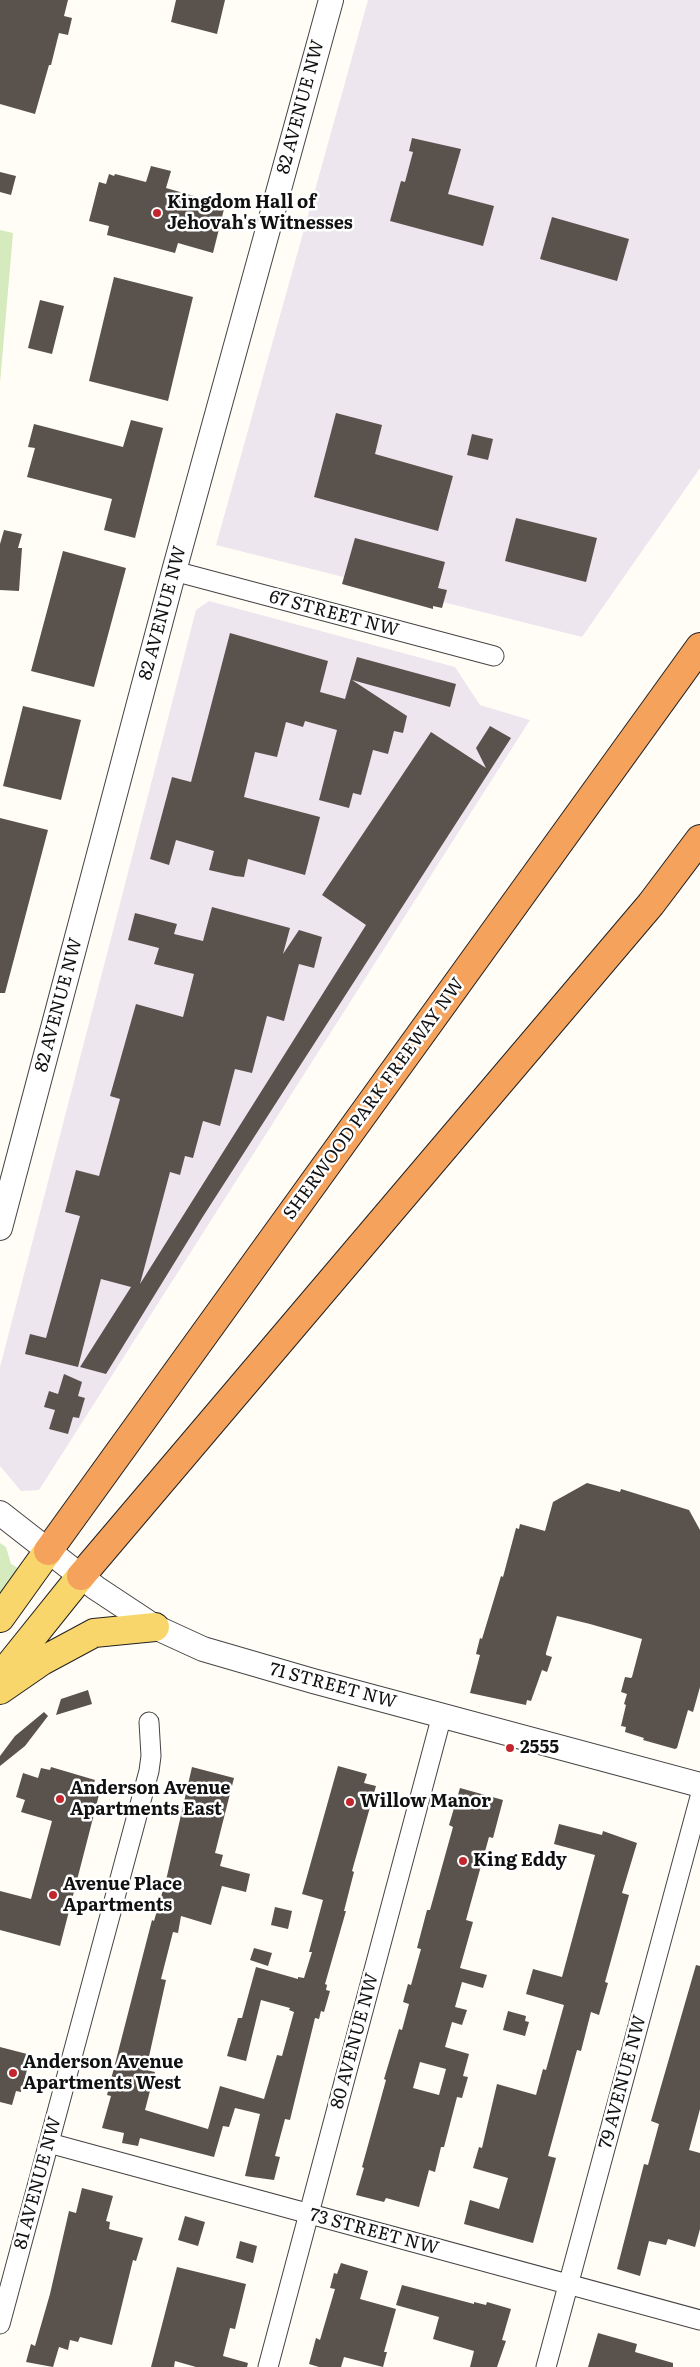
<!DOCTYPE html>
<html>
<head>
<meta charset="utf-8">
<style>
	body { margin:0 }
	canvas { display:block; background:#fffdf5 }
</style>
</head>
<body>
<canvas width="700" height="2367"></canvas>
<script>
const g = document.querySelector('canvas').getContext('2d');
g.lineJoin = 'round';
function fill(path, color) { g.fillStyle = color; g.fill(path, 'evenodd'); }
const shape = rows => new Path2D(rows.map(r => 'M' + r).join(''));
function trace(path, color, width, dash) { g.strokeStyle = color; g.lineWidth = width; g.lineCap = dash ? 'butt' : 'round'; g.setLineDash(dash || []); g.stroke(path); }
function drawText(font, color, halo, rows, align = 'center') {
  g.font = font + ' Literata,serif'; g.lineWidth = 5; g.setLineDash([]); g.textBaseline = 'middle'; g.strokeStyle = halo; g.fillStyle = color; for (const [text, x, y, turn = 0] of rows) {
    g.save(); g.translate(x, y); g.rotate((+turn || 0) * Math.PI / 180); g.textAlign = isNaN(turn) ? turn : align; if (halo) g.strokeText(text, 0, 0); g.fillText(text, 0, 0); g.restore();
  }
}
const industrial = shape([
	[368,0,700,0,700,468,582,637,216,545],
	[209,601,455,667,480,705,530,720,39,1490,21,1491,0,1466,0,1367,196,610]
]);
const green = shape([
	[0,230,13,233,0,383],
	[0,1543,6,1547,11,1564,18,1568,0,1595]
]);
const building = shape([
	[0,0,68,0,64,16,72,18,68,35,59,33,51,65,49,65,35,114,0,104],
	[176,0,225,0,217,34,171,22],
	[412,138,461,149,448,194,494,206,483,246,390,221,401,181,405,182,413,152,409,151],
	[151,166,171,171,166,188,225,205,213,253,178,243,175,253,107,235,109,226,89,221,99,182,106,184,109,174,114,176,115,174,146,182],
	[0,172,16,176,11,195,0,192],
	[552,217,629,239,617,281,540,259],
	[114,277,193,297,168,401,89,381],
	[40,300,64,306,52,354,28,348],
	[336,413,382,425,375,454,453,476,438,531,314,497],
	[131,420,163,428,135,538,104,530,112,499,27,477,35,448,28,447,34,424,123,447],
	[472,434,493,439,488,460,467,455],
	[516,518,597,538,586,582,505,561],
	[4,530,22,534,18,548,22,548,19,591,0,590,0,544],
	[355,538,445,562,438,588,447,590,442,608,433,606,433,609,342,584],
	[63,551,126,568,94,687,31,671],
	[230,633,328,661,320,692,345,699,357,657,456,684,450,707,352,680,407,716,403,733,394,731,388,754,373,750,361,795,353,793,349,808,319,800,337,730,305,721,303,727,286,722,277,757,255,752,244,797,320,817,305,875,248,859,244,877,235,876,209,870,214,851,176,840,169,865,150,859,172,777,191,782],
	[23,706,81,720,61,800,3,786],
	[490,726,511,738,202,1218,106,1374,80,1367,131,1287,101,1279,78,1367,25,1354,30,1334,46,1338,80,1216,65,1212,76,1170,99,1176,120,1099,110,1096,136,1004,183,1017,194,974,154,964,159,948,128,940,135,913,177,924,174,934,203,941,212,907,290,928,283,954,299,930,322,937,314,968,299,964,284,1021,267,1016,252,1073,235,1069,220,1126,203,1121,193,1158,185,1156,180,1175,170,1172,140,1284,366,925,322,895,431,732,486,768,476,748],
	[0,818,48,830,5,993,0,993],
	[64,1374,82,1382,78,1396,85,1398,79,1418,73,1417,68,1434,49,1429,55,1410,44,1407,49,1391,58,1394],
	[587,1483,620,1492,621,1489,689,1510,700,1530,700,1687,693,1712,688,1710,677,1748,675,1749,643,1740,644,1738,625,1732,626,1727,621,1726,626,1705,624,1704,627,1694,621,1692,625,1677,631,1678,632,1677,642,1639,590,1624,557,1616,546,1653,546,1655,552,1657,547,1672,542,1670,531,1701,527,1700,526,1705,470,1693,480,1655,476,1654,480,1638,482,1639,501,1576,503,1577,516,1528,519,1529,520,1524,545,1531,553,1502],
	[88,1690,92,1704,56,1715,61,1699],
	[44,1712,48,1716,25,1746,0,1766,0,1756,15,1736],
	[338,1766,367,1774,364,1783,376,1786,352,1871,354,1872,344,1911,346,1911,325,1984,327,1985,326,1990,330,1991,324,2012,321,2011,319,2019,315,2018,290,2120,285,2119,275,2156,280,2157,274,2180,245,2176,260,2114,235,2108,229,2127,223,2126,214,2157,140,2138,138,2146,122,2143,124,2133,102,2128,111,2096,107,2095,152,1920,154,1921,167,1876,192,1767,234,1778,215,1853,223,1855,220,1866,250,1874,246,1892,222,1886,211,1925,181,1916,178,1933,173,1932,161,1979,166,1980,146,2070,155,2072,145,2110,208,2129,220,2086,264,2099,277,2055,282,2056,294,2012,289,2010,290,2008,261,2000,246,2061,227,2056,238,2018,242,2018,256,1967,298,1979,298,1977,304,1978,312,1952,309,1952,323,1900,302,1894],
	[51,1767,95,1780,93,1785,101,1787,60,1946,0,1930,0,1891,31,1899,52,1821,21,1812,25,1800,16,1797,23,1773,38,1778,41,1768,50,1770],
	[460,1788,503,1800,493,1838,489,1837,466,1920,473,1922,460,1968,487,1975,483,1988,462,1982,455,2007,467,2010,462,2025,452,2022,445,2047,469,2054,463,2076,468,2077,462,2098,457,2097,444,2147,441,2147,435,2172,429,2170,419,2207,386,2198,384,2202,356,2195,364,2168,362,2167,386,2080,384,2079,399,2029,402,2030,409,2004,403,2002,408,1984,411,1985,421,1949,417,1948,427,1910,430,1910,453,1827,449,1825],
	[420,2062,446,2069,439,2095,413,2088],
	[559,1824,602,1835,603,1831,637,1843,622,1893,629,1895,605,1982,608,1983,599,2015,591,2012,581,2051,577,2050,548,2156,556,2158,533,2243,464,2224,470,2200,499,2209,508,2178,473,2168,479,2147,482,2148,497,2084,536,2095,543,2069,546,2070,564,2005,526,1994,533,1969,562,1977,595,1855,554,1844],
	[275,1907,292,1911,288,1929,271,1925],
	[254,1948,272,1953,268,1966,250,1960],
	[696,1965,700,1966,700,2109,689,2150,700,2153,700,2229,695,2247,668,2239,666,2245,649,2241,640,2276,617,2269,644,2164,648,2165,659,2124,651,2121],
	[508,2011,526,2016,525,2021,529,2022,525,2036,503,2030],
	[0,2047,31,2055,21,2092,16,2091,12,2105,0,2102],
	[82,2188,113,2196,106,2221,110,2222,109,2229,143,2238,136,2261,133,2260,112,2345,80,2337,78,2342,70,2340,68,2350,59,2347,53,2367,26,2362,31,2344,35,2346,50,2294,69,2211,76,2213],
	[185,2216,205,2222,198,2246,178,2240],
	[240,2241,257,2246,253,2263,236,2258],
	[341,2263,368,2271,360,2299,396,2309,384,2352,387,2352,383,2367,344,2357,341,2367,319,2367,309,2364,316,2338,320,2340,335,2289,330,2288,334,2273,337,2274],
	[177,2267,246,2284,235,2329,230,2328,223,2356,248,2363,247,2367,196,2367,175,2361,174,2367,151,2367],
	[402,2285,474,2304,474,2302,486,2305,487,2302,511,2309,502,2340,506,2341,497,2367,470,2367,474,2351,433,2339,439,2317,396,2305],
	[598,2333,637,2344,635,2352,673,2363,673,2367,588,2367]
]);
const minor = shape([
	[174,571,494,656],
	[49,2143,700,2320],
	[0,2324,149,1771,151,1756,149,1722],
	[268,2367,442,1715],
	[546,2367,700,1797]
]);
const tertiary = shape([
	[0,1228,174,571,331,0],
	[0,1513,96,1588,155,1627,203,1649,313,1681,700,1785]
]);
const primary = shape([
	[0,1618,48,1551],
	[0,1677,81,1576],
	[0,1690,42,1661,94,1633,155,1627]
]);
const motorway = shape([
	[48,1551,700,647],
	[81,1576,651,904,700,839]
]);
const markers = [
	[157,213,5,"#c4262e"],
	[510,1748,5,"#c4262e"],
	[60,1799,5,"#c4262e"],
	[350,1802,5,"#c4262e"],
	[463,1861,5,"#c4262e"],
	[53,1895,5,"#c4262e"],
	[13,2073,5,"#c4262e"]
];
const streetNames = [
	["82 AVENUE NW",301,107,-75],
	["82 AVENUE NW",163,613,-75],
	["67 STREET NW",334,614,15],
	["82 AVENUE NW",59,1005,-75],
	["SHERWOOD PARK FREEWAY NW",374,1099,-54],
	["71 STREET NW",333,1686,15],
	["80 AVENUE NW",355,2041,-75],
	["79 AVENUE NW",623,2082,-75],
	["81 AVENUE NW",38,2183,-75],
	["73 STREET NW",374,2232,15]
];
const poiNames = [
	["Kingdom Hall of",167,203],
	["Jehovah's Witnesses",167,224],
	["2555",520,1748],
	["Anderson Avenue",70,1789],
	["Apartments East",70,1810],
	["Willow Manor",360,1802],
	["King Eddy",473,1861],
	["Avenue Place",63,1885],
	["Apartments",63,1906],
	["Anderson Avenue",23,2063],
	["Apartments West",23,2084]
];
fill(industrial, '#eee6ef');
fill(green, '#d5ebbd');
fill(building, '#5a524d');
trace(minor, '#444', 21);
trace(tertiary, '#444', 26);
trace(primary, '#222', 30);
trace(motorway, '#222', 30);
trace(minor, '#fff', 19);
trace(tertiary, '#fff', 24);
trace(primary, '#f9d66b', 28);
trace(motorway, '#f5a25d', 28);
for (const [x, y, r, color] of markers) { const dot = new Path2D(); dot.arc(x, y, r, 0, 2 * Math.PI); g.fillStyle = color; g.fill(dot); trace(dot, '#fff', 2); }
drawText('18px', '#111', '#fff', streetNames);
drawText('bold 18px', '#111', '#fff', poiNames, 'left');
</script>
</body>
</html>
